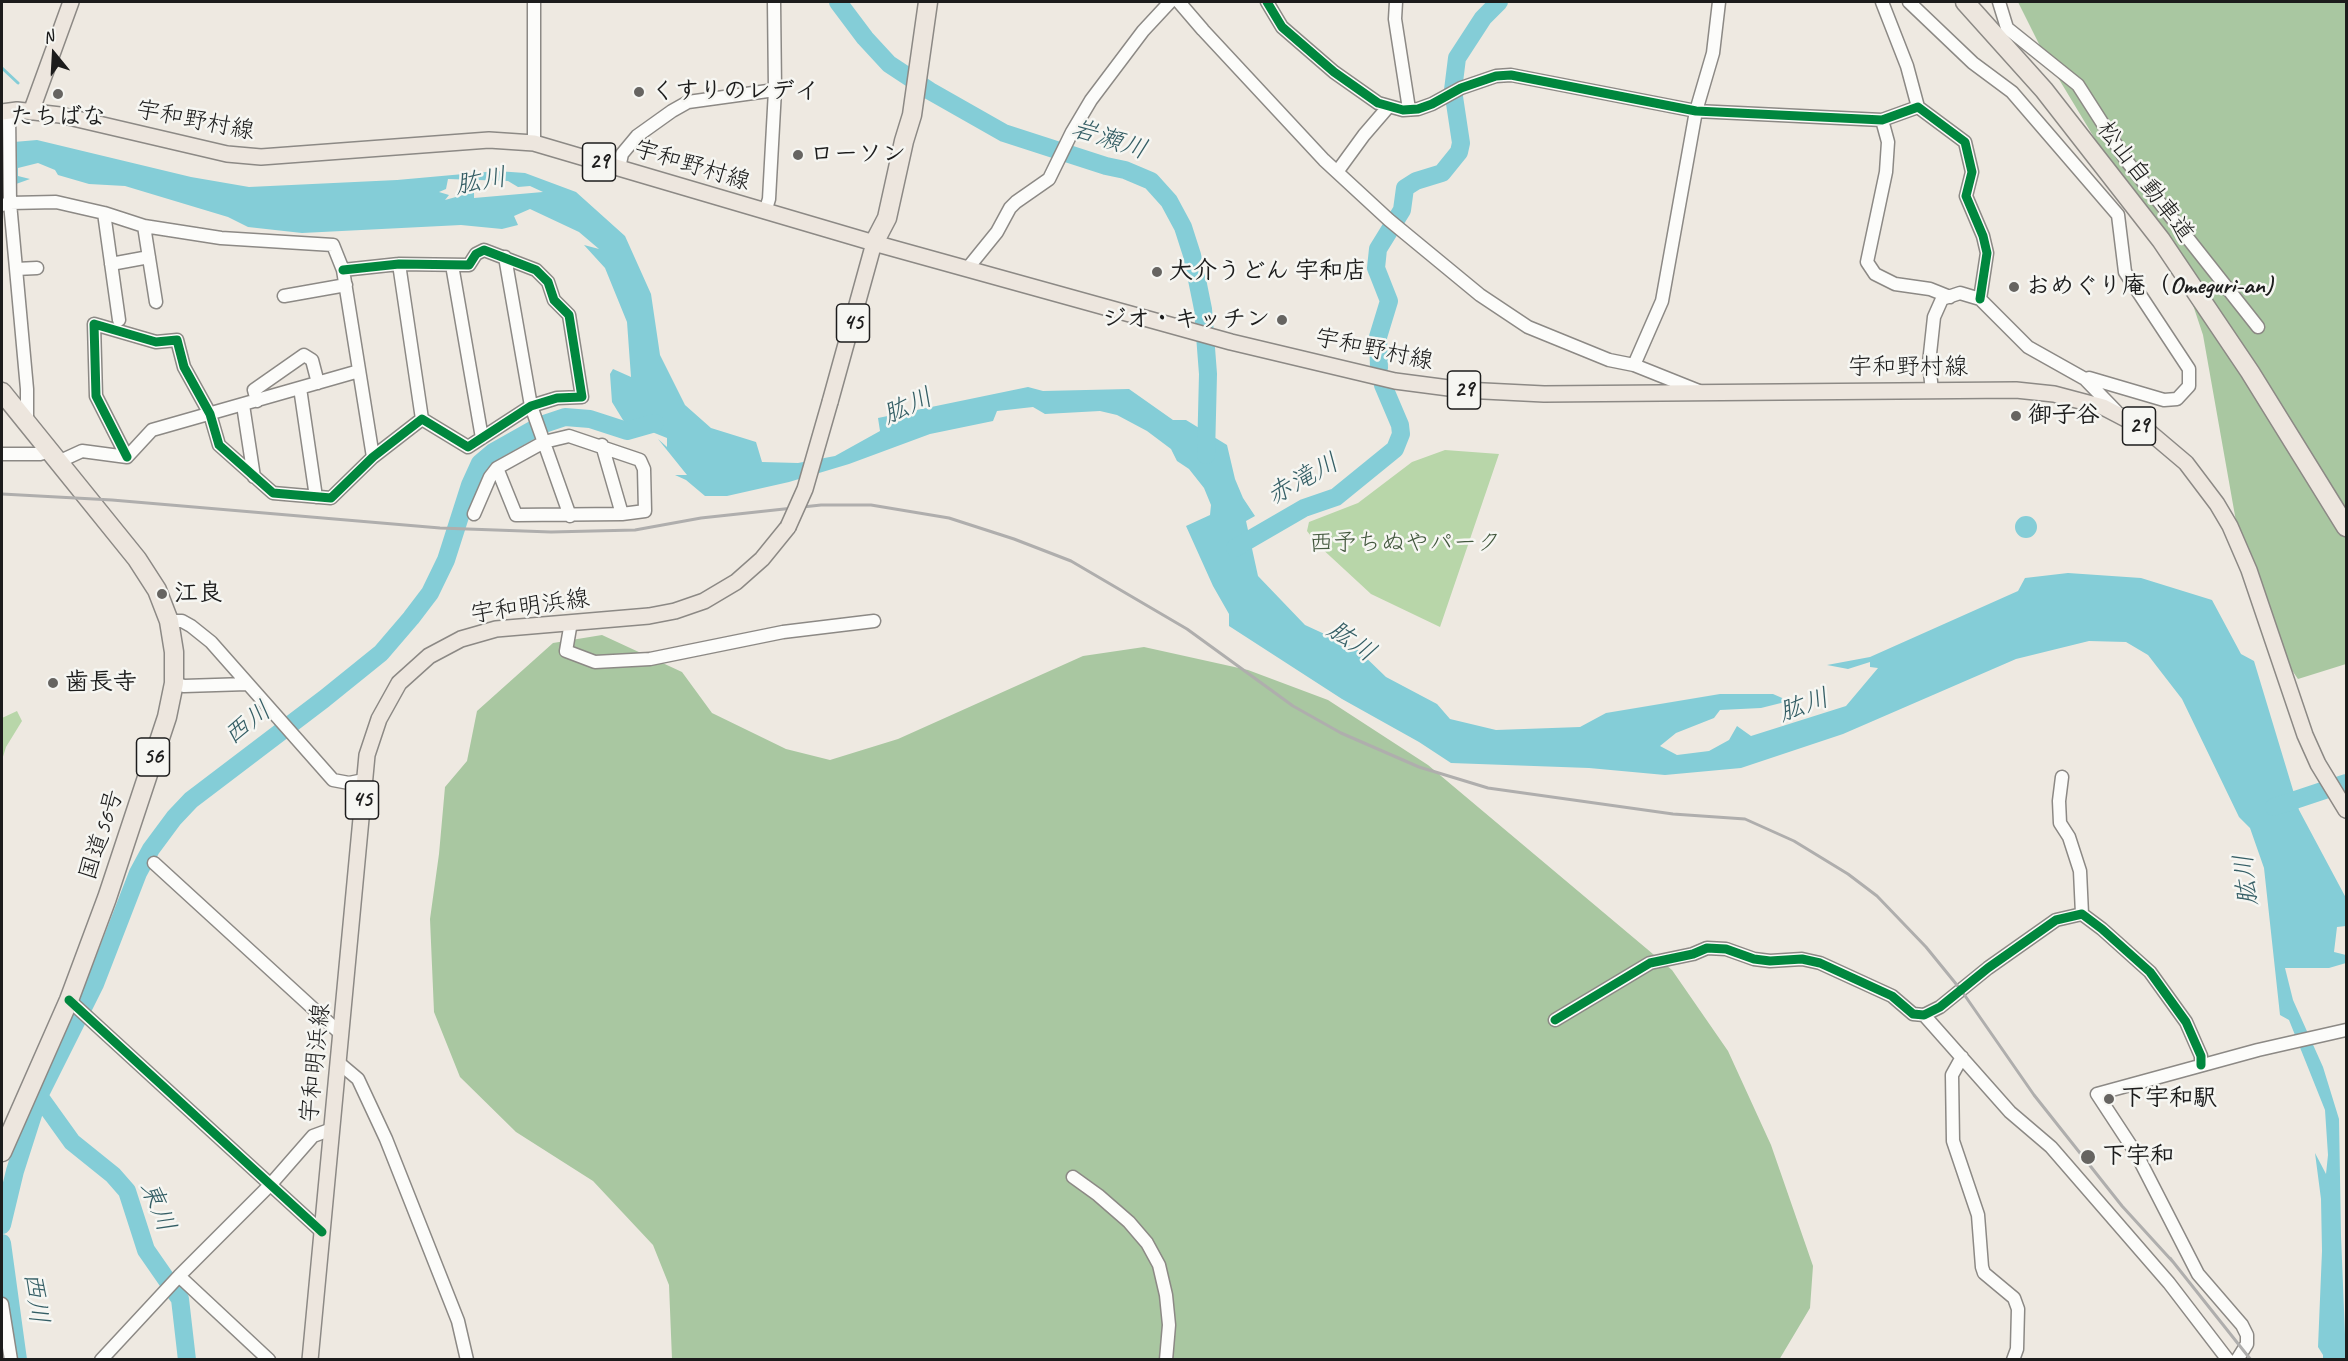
<!DOCTYPE html>
<html>
<head>
<meta charset="utf-8">
<style>
	body { margin:0 }
	#map { position:relative; width:2348px; height:1361px; overflow:hidden; background:#eee9e1; font-family:Caveat,sans-serif }
	canvas { display:block }
	.frame { position:absolute; inset:0; border:3px solid #1c1c1c; pointer-events:none }
	.north { position:absolute; left:24px; top:24px; width:60px; height:60px; -webkit-text-stroke:4px #f6f6f2; paint-order:stroke; rotate:342deg; font-size:16px; font-weight:700; line-height:24px; text-align:center; color:#1c1c1c }
	.north::after { content:''; display:block; margin:auto; width:21px; height:27px; background:#1c1c1c; clip-path:polygon(50% 0,100% 100%,50% 72%,0 100%) }
</style>
</head>
<body>
<div id="map">
<canvas width="2348" height="1361"></canvas>
<div class="frame"></div>
<div class="north">N</div>
</div>
<script>
const g = document.querySelector('canvas').getContext('2d');
g.lineJoin = 'round';
function fill(path, color) { g.fillStyle = color; g.fill(path, 'evenodd'); }
const shape = rows => new Path2D(rows.map(r => 'M' + r).join(''));
function trace(path, color, width, dash) { g.strokeStyle = color; g.lineWidth = width; g.lineCap = dash ? 'butt' : 'round'; g.setLineDash(dash || []); g.stroke(path); }
function drawText(font, color, halo, rows, align = 'center') {
  g.font = font + ' Caveat,"Klee One",sans-serif'; g.lineWidth = 5; g.setLineDash([]); g.textBaseline = 'middle'; g.strokeStyle = halo; g.fillStyle = color; for (const [text, x, y, turn = 0] of rows) {
    g.save(); g.translate(x, y); g.rotate((+turn || 0) * Math.PI / 180); g.textAlign = isNaN(turn) ? turn : align; if (halo) g.strokeText(text, 0, 0); g.fillText(text, 0, 0); g.restore();
  }
}
const green = shape([
	[1445,450,1499,454,1440,627,1371,594,1318,545,1307,531,1309,522,1358,503,1412,462],
	[17,711,22,721,6,747,2,760,2,718]
]);
const forest = shape([
	[2018,2,2346,2,2346,664,2298,679,2267,634,2240,544,2203,335,2186,284,2137,219,2098,144,2045,56],
	[602,635,682,672,712,713,786,749,830,760,898,739,1083,656,1144,647,1248,670,1328,700,1428,765,1672,970,1728,1051,1771,1145,1813,1266,1810,1308,1779,1360,672,1359,669,1285,653,1245,593,1181,516,1132,460,1077,434,1012,430,919,439,854,445,787,467,761,477,711,553,643]
]);
const water = shape([
	[37,140,191,177,249,187,397,180,497,171,525,173,576,192,625,236,651,294,660,355,685,405,711,428,756,442,762,462,798,463,835,456,880,431,878,418,1028,387,1043,391,1129,389,1173,420,1186,420,1227,445,1235,479,1243,498,1255,516,1246,521,1258,576,1305,625,1357,649,1386,677,1437,704,1450,719,1496,730,1580,727,1606,713,1720,694,1773,694,1789,701,1761,708,1720,710,1714,718,1676,733,1660,746,1677,755,1709,751,1729,740,1737,726,1751,736,1846,706,1878,668,1870,667,1870,662,1848,669,1827,665,1870,657,2018,591,2025,578,2068,573,2141,578,2212,600,2241,654,2254,661,2299,810,2346,898,2346,926,2337,927,2334,952,2346,955,2346,963,2329,968,2285,968,2293,1000,2323,1067,2339,1119,2341,1236,2346,1359,2323,1359,2323,1355,2318,1347,2322,1251,2321,1199,2315,1153,2326,1174,2328,1155,2325,1110,2289,1020,2280,1015,2264,868,2250,828,2239,817,2182,699,2148,655,2126,642,2089,641,2016,659,1843,734,1741,768,1665,775,1589,768,1451,763,1419,742,1342,699,1229,626,1229,614,1213,586,1186,526,1210,515,1211,505,1204,488,1189,469,1177,461,1171,449,1147,431,1117,415,1100,411,1045,414,1033,407,997,411,993,421,930,434,849,464,789,482,727,496,705,496,686,480,675,475,687,475,658,439,667,447,667,438,647,430,635,432,623,420,612,402,610,374,613,369,631,377,627,322,605,268,584,245,599,249,579,232,530,209,514,216,518,225,502,229,461,225,302,233,248,227,228,217,125,186,89,184,58,175,55,170,38,163,18,168,18,176,30,179,2,189,2,143],
	[448,179,508,181,518,187,530,186,543,192,474,198,474,192,445,200,449,195,439,192,446,189],
	'2015 527a11 11 0 1 1 22 0a11 11 0 1 1-22 0Z'
]);
const stream = shape([
	[2,68,18,83]
]);
const river = shape([
	[838,2,865,38,889,64,930,91,1004,133,1106,166,1125,170,1151,181,1169,201,1183,227,1192,255,1203,309,1208,374,1206,455],
	[1379,368,1378,337,1389,301,1376,268,1378,249,1402,210,1405,188,1416,181,1442,173,1459,152,1461,143,1453,90,1457,58,1483,18,1499,2],
	[1235,548,1304,508,1336,497,1395,449,1401,434,1400,425,1383,385],
	[2274,807,2346,783],
	[39,1096,72,1142,113,1175,127,1191,146,1250,180,1299,187,1360],
	[2,1225,15,1171,39,1096,95,984,138,873,151,849,174,818,191,800,324,699,381,653,411,618,430,593,446,560,470,485,480,463,493,452,541,425,565,417,590,419,627,431,655,423],
	[2,1243,18,1360]
]);
const minor = shape([
	[534,2,534,143],
	[1179,2,1203,30,1324,160,1389,220,1480,295,1528,327,1609,360,1634,365,1699,391],
	[1267,2,1282,27,1334,72,1378,103,1403,110,1418,109,1432,104,1461,88,1496,76,1511,75,1696,111,1882,120,1918,107,1965,142,1972,172,1966,196,1983,236,1987,253,1980,299],
	[1396,2,1395,19,1409,109],
	[1882,2,1907,66,1918,107],
	[1909,2,1973,63,2012,92,2118,215,2125,272,2189,369,2189,386,2177,399,2164,400,2089,378,2085,379],
	[1999,2,2007,28,2078,85,2126,160,2258,327],
	[9,111,10,203,27,389,27,423],
	[1882,120,1888,142,1886,172,1867,262,1875,274,1895,284,1930,289,1950,297],
	[619,168,622,154,637,136,672,111,688,102,775,90],
	[1337,172,1364,135,1389,106],
	[2,205,10,203,56,202,104,213,144,226,221,238,333,245,343,270,373,457],
	[765,212,769,199,775,90,774,2],
	[104,213,119,320],
	[144,226,156,302],
	[505,257,531,406,570,516],
	[111,264,149,257],
	[399,264,422,419],
	[452,265,482,438],
	[16,269,37,268],
	[967,269,997,232,1010,208,1016,202,1049,179,1072,132,1091,100,1143,31,1170,2],
	[284,296,346,285],
	[1634,365,1662,301,1696,111,1713,53,1719,2],
	[300,388,316,497],
	[1932,391,1929,363,1934,317,1942,299,1960,293,1980,299,2028,347,2085,379,2116,411],
	[257,401,254,390,304,355,312,360,318,383],
	[243,405,254,477],
	[602,445,622,514],
	[2,454,40,454,50,451],
	[127,457,96,396,94,324,156,342,177,340,184,367,210,414,219,445,273,493,331,498,373,457,422,419,468,447,531,406,557,398,582,397,569,315,554,300,548,282,536,270,484,250,476,254,469,265,399,264,343,270],
	[127,457,152,430,359,371],
	[58,462,82,451,127,457],
	[474,514,490,477,497,468,544,442,569,436,640,460,644,469,645,511,622,514,516,515,497,468],
	[169,621,182,621,191,626,211,642,333,780,349,783,364,780],
	[571,622,566,651,595,662,650,659,783,632,874,621],
	[174,683,184,686,247,684],
	[2062,777,2059,801,2060,823,2069,837,2080,871,2082,914],
	[154,863,341,1034],
	[69,1000,322,1232],
	[1924,1015,2010,1112,2051,1147,2169,1283,2228,1360],
	[1555,1020,1650,963,1693,954,1707,948,1726,949,1754,959,1770,961,1802,959,1820,963,1892,996,1913,1014,1924,1015,1940,1007,1988,968,2056,920,2082,914,2102,929,2150,972,2186,1022,2201,1056,2201,1065],
	[1962,1057,1952,1075,1953,1141,1978,1215,1982,1267,1984,1273,2014,1298,2018,1309,2017,1349,2013,1360],
	[339,1063,358,1079,386,1139,458,1321,467,1360],
	[1073,1177,1098,1195,1129,1222,1147,1243,1159,1265,1166,1295,1169,1325,1166,1360],
	[179,1276,269,1360],
	[2,1304,11,1360],
	[101,1360,179,1276,271,1184,313,1136,332,1129],
	[2237,1360,2247,1344,2247,1335,2242,1325,2198,1274,2137,1155,2097,1094,2258,1050,2346,1030]
]);
const major = shape([
	[2,112,17,110,60,115,227,154,261,157,489,140,534,143,874,243,1231,342,1395,381,1464,390,1544,394,2016,390,2054,394,2103,407,2147,430,2186,463,2217,504,2230,526,2249,570,2305,735,2318,764,2346,810],
	[31,112,71,2],
	[830,402,874,243],
	[310,1360,367,755,379,719,399,683,429,656,461,639,496,629,649,616,675,611,704,601,736,582,762,559,788,527]
]);
const highway = shape([
	[1965,2,2044,90,2161,240,2250,372,2346,527],
	[874,243,887,218,904,141,912,115,928,2],
	[2,392,137,559,157,590,169,621,174,652,174,683,167,717,107,898,69,1000,2,1152]
]);
const rail = shape([
	[2,494,112,500,440,528,551,532,635,530,701,518,821,505,871,505,949,518,1014,539,1071,561,1187,629,1293,706,1341,733,1419,767,1488,788,1673,814,1745,819,1794,841,1848,874,1877,896,1926,947,1961,990,2034,1095,2122,1206,2174,1263],
	[2170,1258,2251,1360]
]);
const majorBridge = shape([
	[788,527,805,489,830,402]
]);
const cycleway = shape([
	[1267,2,1282,27,1334,72,1378,103,1403,110,1418,109,1432,104,1461,88,1496,76,1511,75,1696,111,1882,120,1918,107,1965,142,1972,172,1966,196,1983,236,1987,253,1980,299],
	[127,457,96,396,94,324,156,342,177,340,184,367,210,414,219,445,273,493,331,498,373,457,422,419,468,447,531,406,557,398,582,397,569,315,554,300,548,282,536,270,484,250,476,254,469,265,399,264,343,270],
	[69,1000,322,1232],
	[1555,1020,1650,963,1693,954,1707,948,1726,949,1754,959,1770,961,1802,959,1820,963,1892,996,1913,1014,1924,1015,1940,1007,1988,968,2056,920,2082,914,2102,929,2150,972,2186,1022,2201,1056,2201,1065]
]);
const markers = [
	[639,92,6,"#666461"],
	[58,94,6,"#666461"],
	[798,155,6,"#666461"],
	[1157,272,6,"#666461"],
	[2014,287,6,"#666461"],
	[1282,320,6,"#666461"],
	[2016,416,6,"#666461"],
	[162,594,6,"#666461"],
	[53,683,6,"#666461"],
	[2109,1099,6,"#666461"],
	[2088,1157,8,"#666461"]
];
const shields = [
	[599,162,33],
	[853,323,33],
	[1464,390,33],
	[2139,426,33],
	[153,757,33],
	[362,800,33]
];
const shieldNames = [
	["29",599,162],
	["45",853,323],
	["29",1464,390],
	["29",2139,426],
	["56",153,757],
	["45",362,800]
];
const poiNames = [
	["くすりのレデイ",651,92],
	["たちばな",58,118,"center"],
	["ローソン",810,155],
	["大介うどん 宇和店",1169,272],
	["おめぐり庵（Omeguri-an)",2026,287],
	["ジオ・キッチン",1270,320,"right"],
	["御子谷",2028,416],
	["江良",174,594],
	["歯長寺",65,683],
	["下宇和駅",2121,1099],
	["下宇和",2102,1157]
];
const streetNames = [
	["宇和野村線",195,121,11],
	["宇和野村線",692,166,17],
	["松山自動車道",2145,182,53],
	["宇和野村線",1374,350,12],
	["宇和野村線",1908,368],
	["宇和明浜線",530,607,-8],
	["国道56号",102,835,-72],
	["宇和明浜線",316,1063,-84]
];
const parkNames = [
	["西予ちぬやパーク",1405,544]
];
const waterNames = [
	["岩瀬川",1109,140,18],
	["肱川",481,182,-10],
	["肱川",908,407,-24],
	["赤滝川",1303,480,-29],
	["肱川",1351,642,34],
	["肱川",1804,706,-19],
	["西川",248,724,-38],
	["肱川",2247,880,-96],
	["東川",157,1207,68],
	["西川",35,1298,82]
];
fill(green, '#b8d6a9');
fill(forest, '#a9c7a1');
fill(water, '#84cdd7');
trace(stream, '#84cdd7', 3);
trace(river, '#84cdd7', 18);
trace(minor, '#8c8985', 15);
trace(major, '#8c8985', 18);
trace(highway, '#8c8985', 21);
trace(minor, '#fcfcfa', 12);
trace(major, '#ede6de', 15);
trace(highway, '#ede6de', 18);
trace(rail, '#afaead', 3);
trace(majorBridge, '#8c8985', 18, []);
trace(majorBridge, '#ede6de', 15);
trace(cycleway, '#00873e', 9);
for (const [x, y, r, color] of markers) { const dot = new Path2D(); dot.arc(x, y, r, 0, 2 * Math.PI); g.fillStyle = color; g.fill(dot); trace(dot, '#f6f6f2', 2); }
for (const [x, y, w] of shields) { const box = new Path2D(); box.roundRect(x - w / 2, y - 19, w, 38, 4.5); g.fillStyle = '#f6f6f2'; g.fill(box); trace(box, '#1c1c1c', 1.5); }
drawText('bold 22px', '#1c1c1c', null, shieldNames);
drawText('bold 24px', '#1c1c1c', '#f6f6f2', poiNames, 'left');
drawText('24px', '#1c1c1c', '#f6f6f2', streetNames);
drawText('24px', '#43583e', '#f6f6f2', parkNames);
drawText('italic 26px', '#345e65', '#f6f6f2', waterNames);
</script>
</body>
</html>
